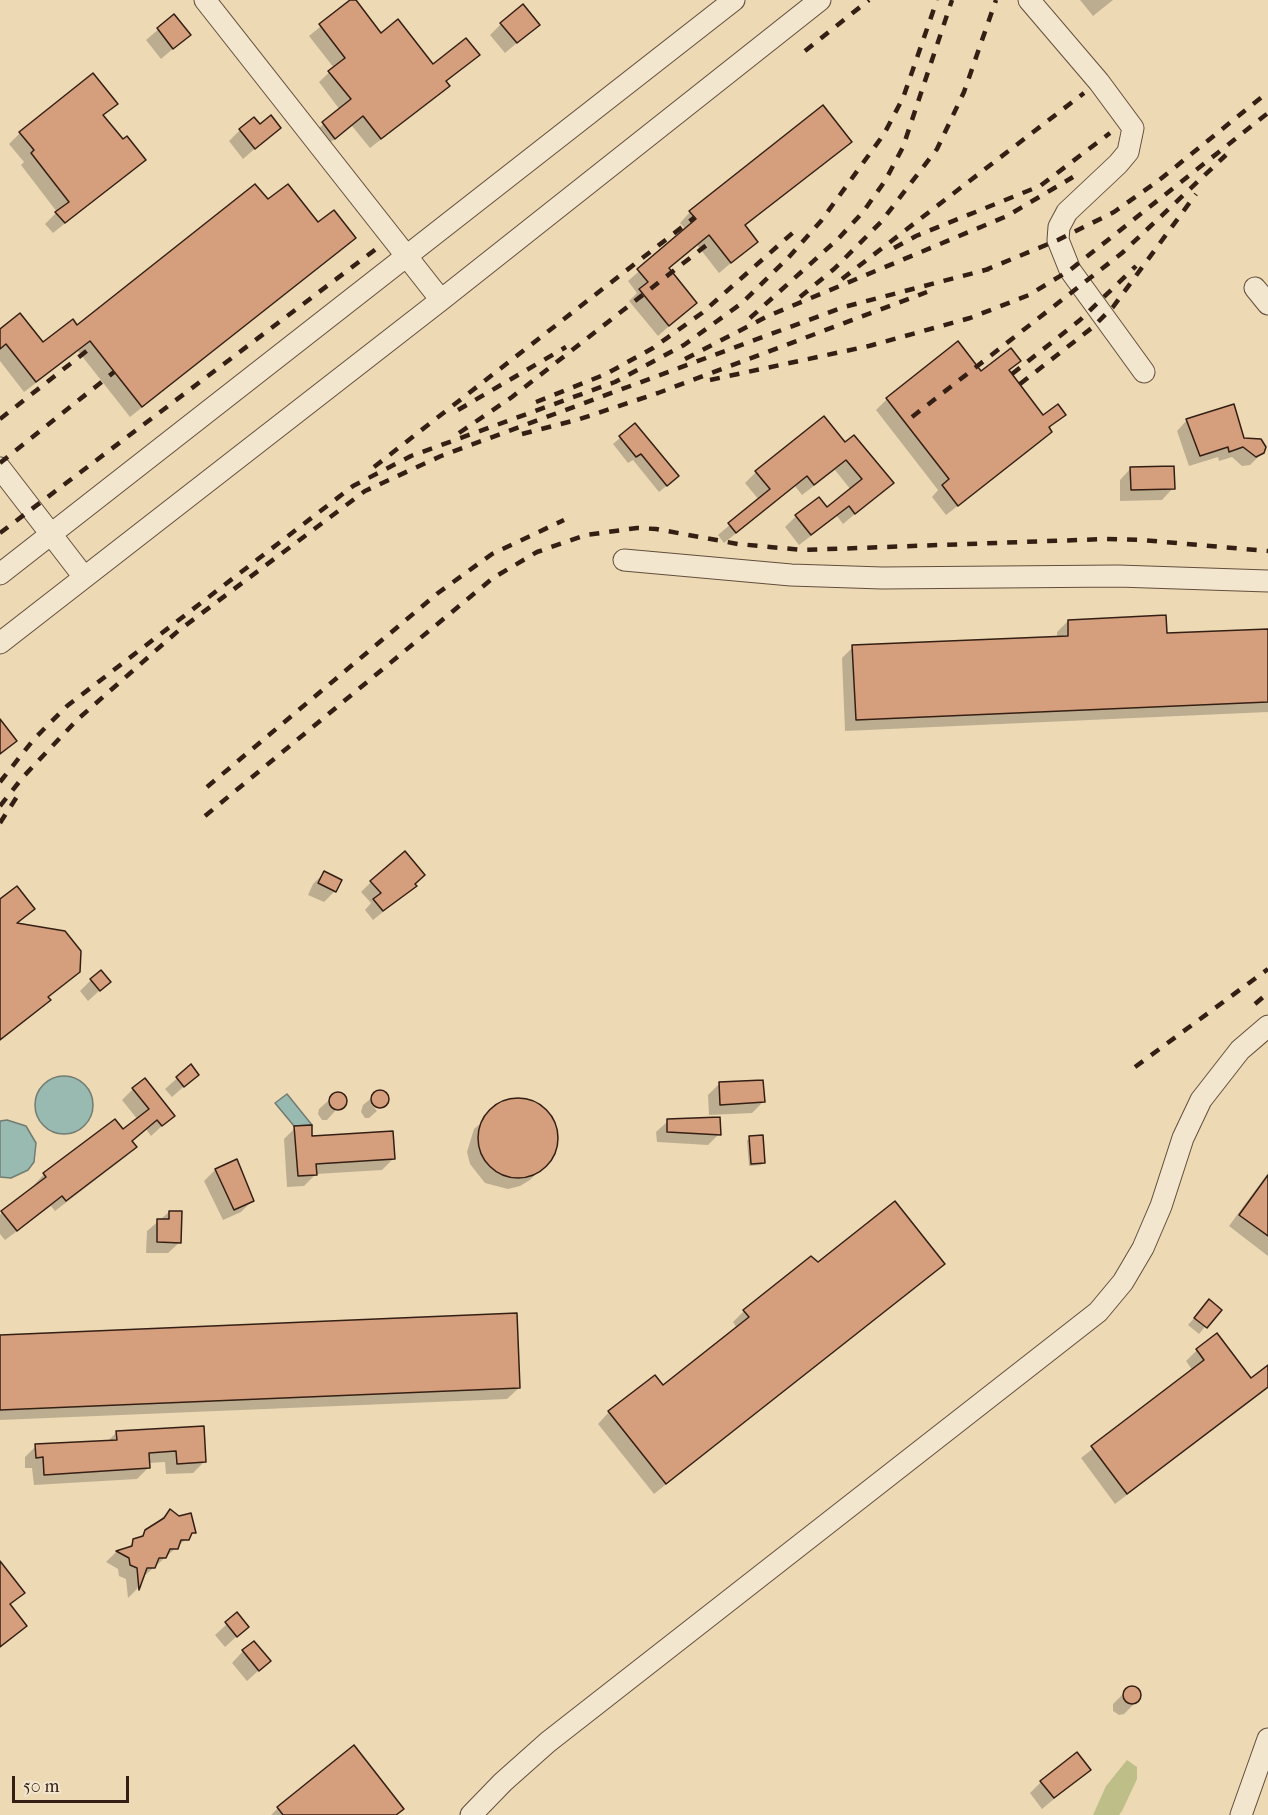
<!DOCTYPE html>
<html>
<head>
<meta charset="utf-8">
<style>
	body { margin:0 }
	#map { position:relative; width:1268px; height:1815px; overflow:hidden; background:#edd9b4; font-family:"IM FELL French Canon",serif }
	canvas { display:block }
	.scale { position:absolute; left:12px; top:1776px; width:117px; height:27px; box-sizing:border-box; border:3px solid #341f14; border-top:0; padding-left:8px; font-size:18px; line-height:21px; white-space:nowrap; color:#341f14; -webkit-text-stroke:4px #f3e6ce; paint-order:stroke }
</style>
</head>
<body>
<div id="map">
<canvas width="1268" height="1815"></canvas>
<div class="scale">50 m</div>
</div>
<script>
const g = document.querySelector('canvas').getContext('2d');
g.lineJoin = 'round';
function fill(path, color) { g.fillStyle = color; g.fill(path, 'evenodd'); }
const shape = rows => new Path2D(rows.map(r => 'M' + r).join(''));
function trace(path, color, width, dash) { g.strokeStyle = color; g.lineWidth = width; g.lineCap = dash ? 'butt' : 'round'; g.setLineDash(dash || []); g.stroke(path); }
const green = shape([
	[1127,1760,1137,1767,1137,1779,1122,1811,1119,1815,1093,1815,1106,1786]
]);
const water = shape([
	'35 1105a29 29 0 1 1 58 0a29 29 0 1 1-58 0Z',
	[287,1094,312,1125,294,1126,275,1103,287,1094],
	[7,1120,26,1126,36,1143,34,1162,28,1170,11,1178,0,1177,0,1121,7,1120]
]);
const shadow = shape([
	[353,0,381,35,433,66,478,55,446,82,448,86,437,96,370,148,352,126,323,148,312,134,340,110,319,82,334,68,309,36],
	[1080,0,1113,0,1093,16],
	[174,16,189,35,161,59,146,40],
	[501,24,538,25,505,53,490,35],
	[116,103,103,116,123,141,144,160,53,233,45,224,57,212,21,165,24,162,9,144,20,133],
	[260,126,279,128,243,159,229,141,240,130],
	[850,141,744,227,756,242,719,273,697,245,668,269,695,303,658,336,629,301,637,293,628,281,686,230,680,223,690,212],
	[268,202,354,238,130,417,78,351,24,392,0,361,0,331,43,344,77,327],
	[1019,361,1008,372,1043,417,1064,414,1048,429,1050,432,1039,443,946,515,932,497,938,490,876,410,887,399],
	[1187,420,1243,439,1261,454,1250,465,1242,466,1232,457,1219,461,1218,457,1189,466,1177,431],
	[635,425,670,483,659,492,633,460,628,463,613,444],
	[845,445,892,483,843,524,837,516,799,545,785,527,796,516,827,509,851,490,835,470,802,495,795,486,724,543,718,535,759,500,745,483,756,472],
	[1131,468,1173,488,1162,500,1120,501,1120,480],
	[1068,621,1166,635,1268,630,1268,712,845,731,842,658,853,647,1057,638,1057,632],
	[324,873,335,891,324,902,308,895,313,884],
	[371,882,414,884,415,886,373,920,365,910,371,903,361,892],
	[0,901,33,909,16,925,78,972,47,998,49,1000,37,1011,0,1040],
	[91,980,109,982,88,1001,80,991],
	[191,1066,197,1075,172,1097,165,1089],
	[719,1084,763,1102,752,1113,709,1115,708,1095],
	[133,1089,173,1116,151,1136,146,1129,131,1142,135,1147,124,1158,55,1211,51,1206,5,1240,0,1234,0,1215,2,1212,35,1187,34,1185,44,1174,123,1132,138,1120,122,1100],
	[379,1092,386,1094,387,1099,379,1109,371,1104,377,1111,369,1118,365,1118,361,1112,363,1105],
	[337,1093,341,1094,345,1100,327,1120,322,1120,318,1114,319,1109],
	[528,1101,539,1106,554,1125,556,1136,550,1159,530,1180,520,1186,508,1189,485,1183,470,1164,467,1152,474,1129,505,1102],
	[668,1121,719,1134,708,1145,657,1142,656,1132],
	[295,1128,311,1138,393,1159,382,1170,316,1174,304,1186,287,1187,284,1139],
	[750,1137,764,1162,761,1165,749,1166,747,1141],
	[236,1161,252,1201,241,1212,223,1220,204,1181,215,1170],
	[1268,1173,1268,1256,1229,1226],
	[169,1212,180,1242,168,1253,146,1253,147,1231],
	[818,1264,943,1264,654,1494,598,1424,609,1412,662,1387,737,1328,733,1322,744,1311],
	[1209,1301,1219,1310,1199,1334,1188,1325],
	[0,1336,519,1388,507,1399,0,1420],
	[1197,1350,1250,1380,1268,1367,1268,1388,1115,1504,1081,1458,1193,1371,1186,1361],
	[202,1427,204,1462,193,1473,166,1474,165,1462,148,1463,148,1468,137,1479,34,1485,32,1468,25,1468,25,1457,36,1446,107,1442,117,1432],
	[170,1511,194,1532,142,1578,137,1589,128,1598,126,1579,119,1576,118,1569,106,1562,116,1552,126,1549],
	[237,1615,247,1627,225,1647,215,1635],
	[243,1651,269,1661,247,1681,232,1663],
	[1132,1688,1138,1692,1136,1702,1124,1714,1119,1715,1113,1711,1113,1704,1128,1689],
	[1089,1770,1042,1809,1030,1793,1041,1782],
	[278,1808,396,1815,271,1815]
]);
const building = shape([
	[350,0,356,0,381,33,398,19,433,64,466,38,480,55,446,81,450,86,381,139,363,116,335,139,322,122,351,99,328,71,345,58,319,24,350,0],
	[523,4,540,25,517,43,500,23,523,4],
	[174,14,191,35,173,49,157,28,174,14],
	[93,73,118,104,103,115,123,139,127,136,146,160,65,223,55,212,69,202,31,153,34,150,19,132,93,73],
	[823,105,852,142,745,225,758,242,731,263,709,235,669,268,697,303,669,326,639,289,648,282,637,269,696,219,689,211,823,105],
	[271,115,281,128,255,149,239,129,254,117,260,124,271,115],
	[255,184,268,199,288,184,318,222,334,210,356,238,142,407,90,341,36,382,6,344,0,349,0,329,20,313,43,342,73,319,77,325,255,184],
	[958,341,981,371,1011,348,1021,361,1009,370,1043,415,1058,404,1066,415,1049,427,1052,432,958,506,942,485,949,479,886,398,958,341],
	[1234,404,1244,438,1261,439,1266,447,1264,453,1256,457,1243,447,1229,452,1228,447,1200,456,1186,419,1234,404],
	[824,416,845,442,854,435,894,483,855,514,849,506,811,535,795,515,819,497,827,507,862,479,846,460,814,485,807,476,736,533,728,523,770,489,755,471,824,416],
	[635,423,679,476,667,486,641,454,636,457,619,436,635,423],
	[1174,466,1175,489,1131,490,1130,467,1174,466],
	[1166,615,1167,633,1268,629,1268,702,856,720,852,645,1068,636,1068,620,1166,615],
	[0,719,17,741,0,754,0,719],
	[405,851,425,875,415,884,417,886,383,911,373,899,381,893,370,881,405,851],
	[324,871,342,880,336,892,318,883,324,871],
	[17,886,35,909,17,923,65,931,81,951,80,972,48,997,51,1000,0,1040,0,899,17,886],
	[101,970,111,982,100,991,90,979,101,970],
	[191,1064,199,1075,184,1087,176,1077,191,1064],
	[145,1078,175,1116,162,1126,157,1120,132,1141,137,1147,66,1201,62,1196,17,1231,1,1211,46,1177,43,1173,115,1119,123,1129,149,1109,132,1088,145,1078],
	[763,1080,765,1102,720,1105,719,1082,763,1080],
	'371 1099a9 9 0 1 1 18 0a9 9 0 1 1-18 0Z',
	'329 1101a9 9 0 1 1 18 0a9 9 0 1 1-18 0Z',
	'478 1138a40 40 0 1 1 80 0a40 40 0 1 1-80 0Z',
	[720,1117,721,1135,667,1132,667,1119,720,1117],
	[312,1125,312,1136,393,1131,395,1159,316,1164,317,1175,298,1176,294,1126,312,1125],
	[763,1135,765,1163,751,1164,749,1136,763,1135],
	[237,1159,254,1201,234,1210,215,1169,237,1159],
	[1268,1175,1268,1236,1239,1215,1268,1175],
	[895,1201,945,1264,666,1484,608,1411,655,1375,663,1385,749,1317,743,1310,811,1256,818,1262,895,1201],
	[169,1211,182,1211,181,1243,157,1242,157,1219,169,1219,169,1211],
	[1209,1299,1222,1310,1207,1328,1194,1318,1209,1299],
	[517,1313,520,1388,0,1410,0,1335,517,1313],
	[1217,1333,1251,1378,1268,1365,1268,1387,1127,1494,1091,1446,1204,1360,1196,1349,1217,1333],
	[204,1426,206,1462,177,1464,176,1451,149,1453,150,1468,44,1475,43,1457,36,1458,35,1444,117,1440,116,1431,204,1426],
	[170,1509,179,1516,191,1513,196,1533,192,1533,189,1540,181,1540,178,1549,170,1549,166,1558,159,1558,155,1568,147,1568,139,1590,137,1568,130,1565,129,1558,116,1551,132,1546,133,1539,143,1536,145,1530,164,1518,170,1509],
	[0,1561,25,1593,10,1604,27,1626,0,1647,0,1561],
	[237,1612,249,1627,237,1637,225,1622,237,1612],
	[254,1641,271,1661,259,1671,242,1650,254,1641],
	'1123 1695a9 9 0 1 1 18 0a9 9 0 1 1-18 0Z',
	[354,1745,404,1809,396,1815,283,1815,277,1807,354,1745],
	[1077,1752,1091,1770,1054,1798,1040,1781,1077,1752]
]);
const minor = shape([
	[205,0,441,300],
	[1029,0,1099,82,1133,128,1128,152,1118,164,1067,212,1059,227,1058,240,1070,270,1144,372],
	[1255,288,1268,304],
	[0,468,84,577],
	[624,560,791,575,882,578,1118,576,1268,581],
	[0,574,734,0],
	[0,643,441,300,820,0],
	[471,1815,503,1782,548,1742,1098,1312,1123,1282,1143,1248,1161,1206,1183,1138,1201,1100,1240,1050,1268,1026],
	[1241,1815,1268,1739]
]);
const rail = shape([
	[805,51,869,0],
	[894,248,916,236,1040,186,1110,133],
	[983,271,1058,240,1114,212,1158,181,1268,92],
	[842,279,1084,93],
	[800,297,834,269,881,222,937,149,964,92,996,0],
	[750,318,838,239,863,212,885,181,903,147,952,0],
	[685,359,768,316,1007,216,1073,177],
	[1012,374,1080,320,1136,266],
	[710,380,869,346,970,318,1029,295,1070,270,1268,113],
	[1020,384,1093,327,1113,307,1196,194],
	[536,402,606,374,653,348,702,313,797,229],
	[458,410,566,347],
	[912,417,1122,253,1226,155],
	[0,419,93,346],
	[459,433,512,397,713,240],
	[522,434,580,419,658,393,927,292],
	[0,463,114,372],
	[374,467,695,217],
	[0,533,376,249],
	[0,782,34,739,67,706,353,486,411,456,615,382,684,345,742,303,788,258,821,221,884,134,903,98,937,0],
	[207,787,438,593,492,554,564,520],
	[0,806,23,777,78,719,178,631,365,491,441,456,844,307,989,269],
	[205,816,493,578,537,552,586,535,637,528,656,529,738,544,803,550,1105,539,1142,540,1268,551],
	[0,823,18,795],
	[1255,1004,1268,993],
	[1135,1067,1268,969]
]);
fill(green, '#bebe89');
fill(water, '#99bab1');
trace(water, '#717c72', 1.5);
fill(shadow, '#0003');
fill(building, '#d59e7c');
trace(building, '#341f14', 1.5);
trace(minor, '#624e3c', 23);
trace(minor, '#f3e6ce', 21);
trace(rail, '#341f14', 4.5, [10, 10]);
</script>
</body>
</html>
